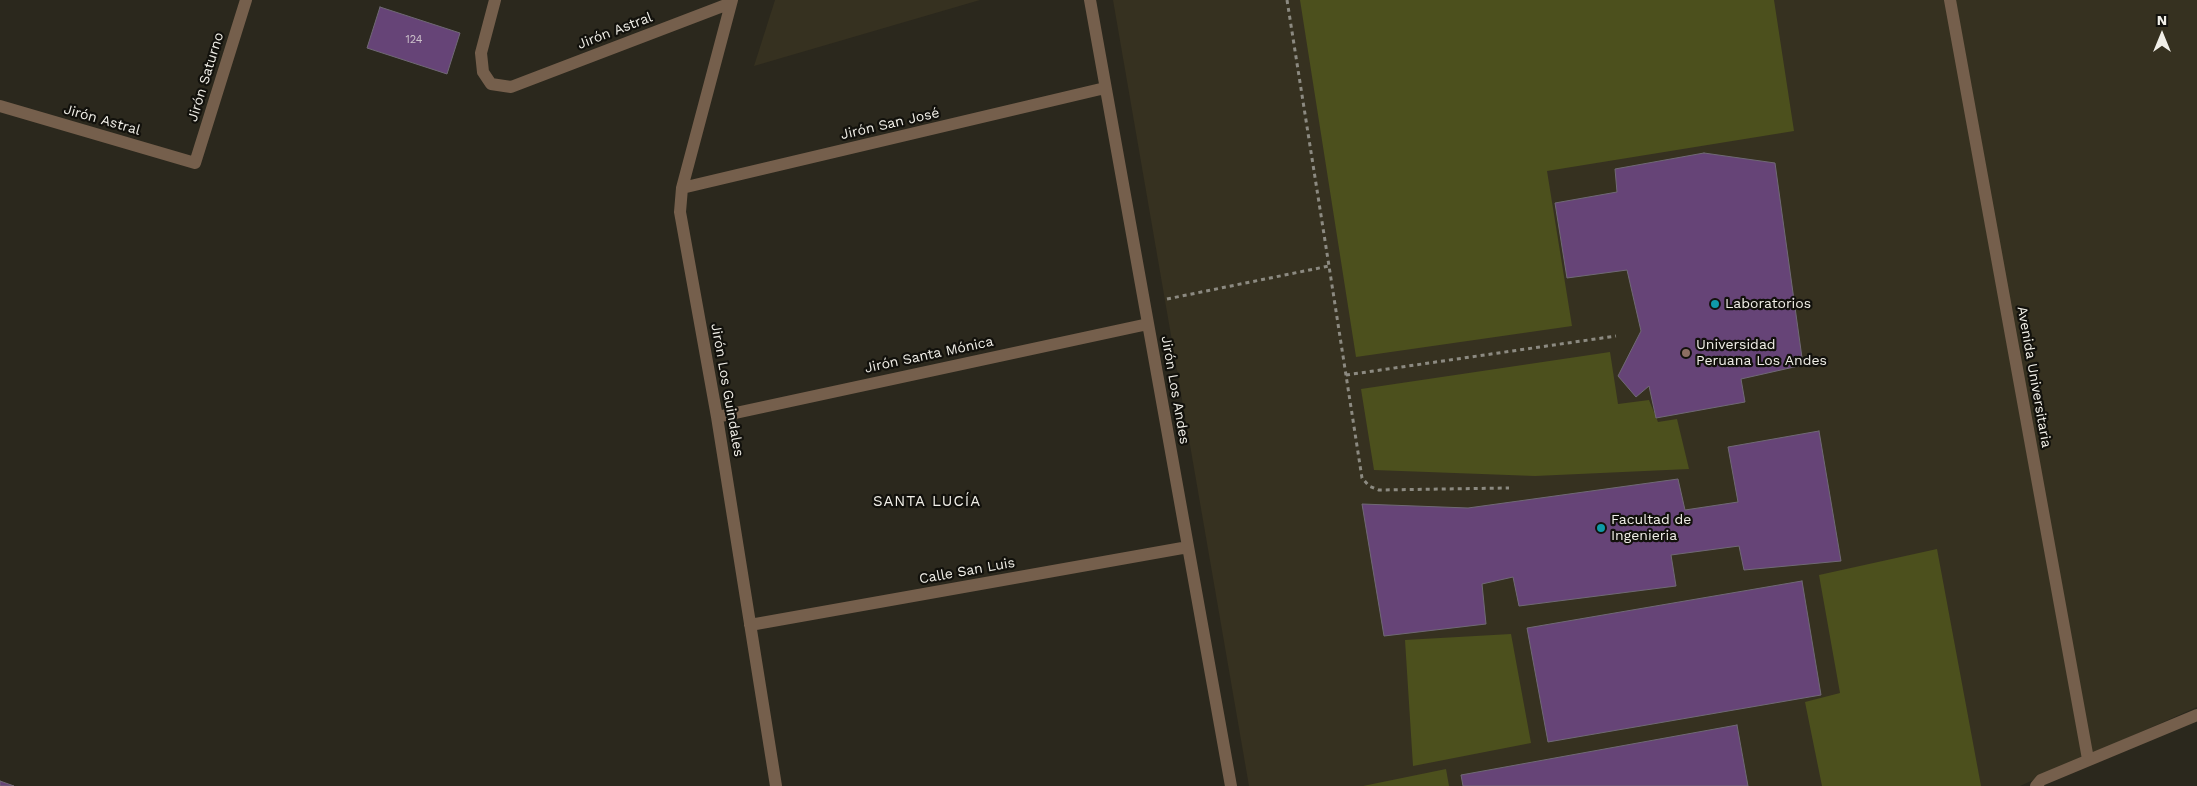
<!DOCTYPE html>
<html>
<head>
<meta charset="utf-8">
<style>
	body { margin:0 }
	#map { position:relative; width:2197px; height:786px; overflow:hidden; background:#2b281d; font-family:"Work Sans",sans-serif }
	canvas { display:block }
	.north { position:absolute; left:2137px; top:10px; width:50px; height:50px; -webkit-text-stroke:4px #12110c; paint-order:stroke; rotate:0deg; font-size:14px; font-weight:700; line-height:20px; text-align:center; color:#f1efe8 }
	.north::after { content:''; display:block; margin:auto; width:18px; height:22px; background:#f1efe8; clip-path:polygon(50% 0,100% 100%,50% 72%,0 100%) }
</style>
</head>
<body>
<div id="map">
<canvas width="2197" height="786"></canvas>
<div class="north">N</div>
</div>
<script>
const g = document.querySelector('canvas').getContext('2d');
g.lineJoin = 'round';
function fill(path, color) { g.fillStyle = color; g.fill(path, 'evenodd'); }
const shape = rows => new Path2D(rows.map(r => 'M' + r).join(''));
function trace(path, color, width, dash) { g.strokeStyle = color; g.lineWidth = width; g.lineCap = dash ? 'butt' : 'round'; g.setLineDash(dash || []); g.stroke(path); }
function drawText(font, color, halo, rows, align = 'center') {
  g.font = font + ' "Work Sans",sans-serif'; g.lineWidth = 4.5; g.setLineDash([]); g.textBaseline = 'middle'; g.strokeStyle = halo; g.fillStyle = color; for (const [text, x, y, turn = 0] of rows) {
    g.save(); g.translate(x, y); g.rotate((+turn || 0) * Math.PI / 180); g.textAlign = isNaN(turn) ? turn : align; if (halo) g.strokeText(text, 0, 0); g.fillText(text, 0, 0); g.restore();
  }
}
const built = shape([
	[775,0,980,0,754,66],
	[1113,0,2197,0,2197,707,2020,786,1249,786]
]);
const green = shape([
	[1300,0,1774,0,1794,131,1547,171,1572,326,1356,357],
	[1610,352,1618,404,1649,400,1658,422,1677,419,1689,469,1535,476,1374,470,1361,389],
	[1937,549,1981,786,1822,786,1805,702,1840,693,1819,575],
	[1511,634,1531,743,1413,766,1405,640],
	[1446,769,1449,786,1363,786]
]);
const building = shape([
	[380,7,460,33,447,74,367,48,380,7],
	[1704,153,1775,163,1803,365,1741,379,1745,402,1656,418,1649,386,1636,397,1618,376,1641,331,1627,270,1567,278,1555,203,1617,192,1615,169,1704,153],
	[1819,431,1841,561,1744,570,1739,546,1671,555,1676,586,1519,606,1513,577,1482,584,1486,624,1384,636,1362,504,1468,508,1678,479,1685,510,1738,502,1728,447,1819,431],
	[1802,581,1821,695,1548,742,1527,628,1802,581],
	[1737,725,1748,786,1463,786,1461,775,1737,725],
	[0,781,14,786,0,786,0,781]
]);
const path = shape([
	[1287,0,1329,266],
	[1167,299,1329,266,1362,478,1369,486,1379,490,1509,488],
	[1346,375,1616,336]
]);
const minor = shape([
	[495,0,481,53,483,72,491,84,511,87,731,3],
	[732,0,682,188,680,212,717,417,776,786],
	[1090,0,1231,786],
	[1950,0,2088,759],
	[0,106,195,163,246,0],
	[682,188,1105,88],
	[717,417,1148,324],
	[750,625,1188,547],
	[2036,786,2041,780,2197,715]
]);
const markers = [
	[1715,304,5,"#0f9aa8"],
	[1686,353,5,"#8d6e63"],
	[1601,528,5,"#0f9aa8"]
];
const numberNames = [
	["124",414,40]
];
const streetNames = [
	["Jirón Astral",615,31,-21],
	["Jirón Saturno",206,77,-73],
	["Jirón Astral",102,120,16],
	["Jirón San José",890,124,-13],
	["Jirón Santa Mónica",929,355,-12],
	["Avenida Universitaria",2034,377,80],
	["Jirón Los Guindales",727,390,80],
	["Jirón Los Andes",1175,390,80],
	["Calle San Luis",967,571,-10]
];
const poiNames = [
	["Laboratorios",1725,304],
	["Universidad",1696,345],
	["Peruana Los Andes",1696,361],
	["Facultad de",1611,520],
	["Ingenieria",1611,536]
];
const neighbourhoodNames = [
	["SANTA LUCÍA",927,502]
];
fill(built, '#363120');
fill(green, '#4c501d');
fill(building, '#647');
trace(building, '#706975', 1);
trace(path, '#8c8a81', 3, [4, 4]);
trace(minor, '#755f4c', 12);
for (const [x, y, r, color] of markers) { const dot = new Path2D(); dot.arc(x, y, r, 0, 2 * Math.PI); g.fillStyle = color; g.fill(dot); trace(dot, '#12110c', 2); }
drawText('11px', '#cec4cc', null, numberNames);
drawText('14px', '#f1efe8', '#12110c', streetNames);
drawText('14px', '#f1efe8', '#12110c', poiNames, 'left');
g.letterSpacing = '1px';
drawText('15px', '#f1efe8', '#12110c', neighbourhoodNames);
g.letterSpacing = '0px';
</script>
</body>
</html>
